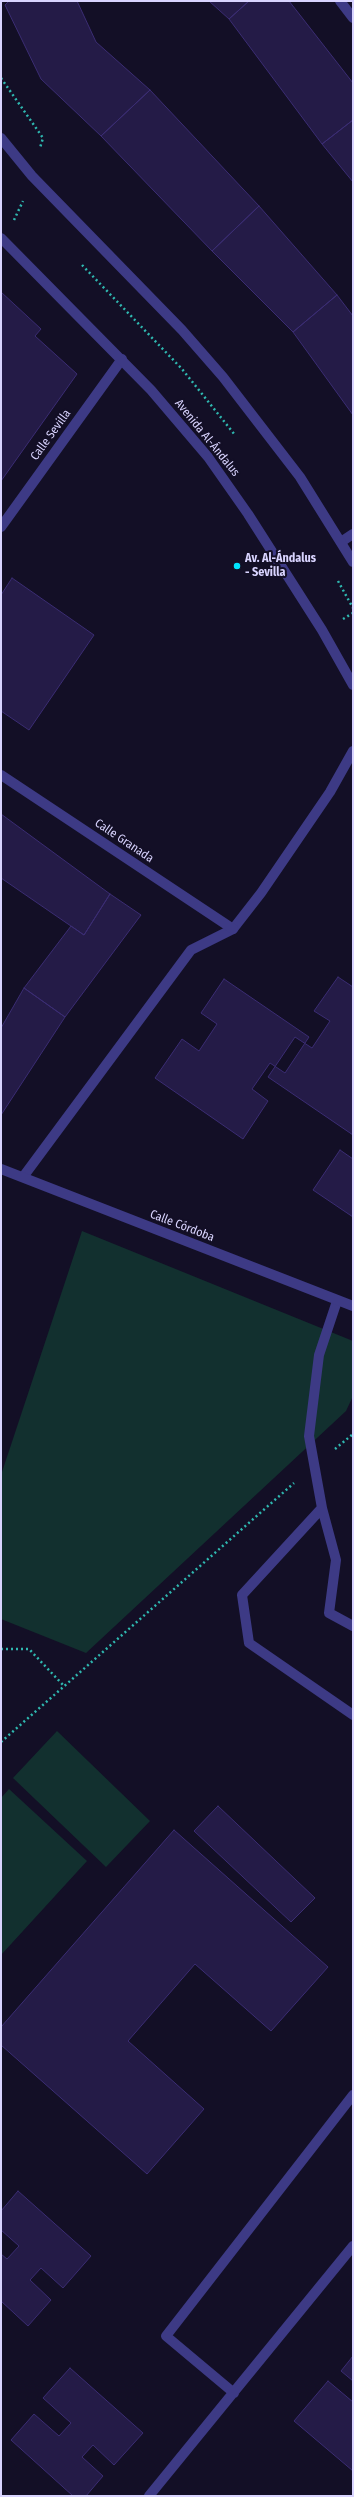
<!DOCTYPE html>
<html>
<head>
<meta charset="utf-8">
<style>
	body { margin:0 }
	#map { position:relative; width:354px; height:2497px; overflow:hidden; background:#130f26; font-family:"Fira Sans Condensed",sans-serif }
	canvas { display:block }
	.frame { position:absolute; inset:0; border:2px solid #d9d4ff; pointer-events:none }
</style>
</head>
<body>
<div id="map">
<canvas width="354" height="2497"></canvas>
<div class="frame"></div>
</div>
<script>
const g = document.querySelector('canvas').getContext('2d');
g.lineJoin = 'round';
function fill(path, color) { g.fillStyle = color; g.fill(path, 'evenodd'); }
const shape = rows => new Path2D(rows.map(r => 'M' + r).join(''));
function trace(path, color, width, dash) { g.strokeStyle = color; g.lineWidth = width; g.lineCap = dash ? 'butt' : 'round'; g.setLineDash(dash || []); g.stroke(path); }
function drawText(font, color, halo, rows, align = 'center') {
  g.font = font + ' "Fira Sans Condensed",sans-serif'; g.lineWidth = 4; g.setLineDash([]); g.textBaseline = 'middle'; g.strokeStyle = halo; g.fillStyle = color; for (const [text, x, y, turn = 0] of rows) {
    g.save(); g.translate(x, y); g.rotate((+turn || 0) * Math.PI / 180); g.textAlign = isNaN(turn) ? turn : align; if (halo) g.strokeText(text, 0, 0); g.fillText(text, 0, 0); g.restore();
  }
}
const green = shape([
	[82,1231,353,1341,353,1396,346,1411,86,1653,1,1619,1,1475],
	[57,1731,150,1821,106,1867,13,1778],
	[9,1789,87,1861,1,1955,1,1798]
]);
const building = shape([
	[9,1,77,1,96,42,150,90,101,136,41,79,5,5,9,1],
	[209,1,249,1,229,19,209,1],
	[249,1,289,1,353,83,353,120,322,144,229,19,249,1],
	[150,90,259,206,212,251,101,136,150,90],
	[353,120,353,182,322,144,353,120],
	[259,206,337,295,293,332,212,251,259,206],
	[1,292,41,329,35,336,77,374,1,481,1,292],
	[337,295,353,316,353,415,293,332,337,295],
	[12,578,94,635,29,730,1,711,1,595,12,578],
	[1,814,110,894,84,935,1,878,1,814],
	[110,894,141,915,65,1017,24,988,71,926,84,935,110,894],
	[338,977,353,987,353,1135,268,1077,295,1037,312,1048,330,1021,314,1011,338,977],
	[224,979,309,1037,285,1073,270,1063,252,1089,268,1101,243,1139,155,1078,182,1039,199,1051,217,1024,201,1013,224,979],
	[24,988,65,1017,1,1115,1,1028,24,988],
	[340,1150,353,1159,353,1217,313,1190,340,1150],
	[218,1806,315,1898,291,1922,194,1831,218,1806],
	[174,1830,328,1967,271,2031,195,1964,128,2041,204,2109,147,2174,1,2045,1,2027,174,1830],
	[18,2191,91,2256,63,2288,41,2268,30,2280,51,2300,28,2326,1,2301,1,2254,7,2259,19,2246,1,2230,1,2211,18,2191],
	[353,2356,353,2381,341,2371,353,2356],
	[70,2368,143,2433,114,2465,93,2445,82,2457,103,2476,86,2496,73,2496,11,2440,34,2414,59,2436,71,2423,43,2398,70,2368],
	[328,2381,353,2402,353,2471,294,2421,328,2381]
]);
const path = shape([
	[1,78,43,138,40,148],
	[14,220,23,201],
	[82,265,182,369,235,435],
	[338,581,353,608],
	[343,619,353,613],
	[335,1449,353,1434],
	[1,1649,29,1649,64,1686],
	[1,1742,294,1483]
]);
const service = shape([
	[23,1177,191,950,233,929,261,893,330,792,353,751],
	[337,1301,319,1355,309,1436,322,1508,242,1595,249,1643,353,1715],
	[322,1508,336,1560,329,1613,353,1626],
	[234,2393,166,2336,353,2095],
	[149,2496,353,2246]
]);
const minor = shape([
	[340,1,353,18],
	[1,527,122,359],
	[341,542,353,534],
	[1,775,233,929],
	[1,1169,353,1306]
]);
const tertiary = shape([
	[1,138,32,176,182,330,223,377,300,477,353,562],
	[1,238,151,390,208,457,248,514,322,630,353,685]
]);
const markers = [
	[237,566,4,"#00e5ff"]
];
const streetNames = [
	["Calle Sevilla",51,435,-54],
	["Avenida Al-Ándalus",207,438,51],
	["Calle Granada",124,841,34],
	["Calle Córdoba",182,1226,21]
];
const poiNames = [
	["Av. Al-Ándalus",245,559],
	["- Sevilla",245,573]
];
fill(green, '#12302f');
fill(building, '#241b47');
trace(building, '#3b2d73', 1);
trace(path, '#2fb8b0', 2.5, [2, 3]);
trace(service, '#3d3a85', 10);
trace(minor, '#3d3a85', 10);
trace(tertiary, '#3d3a85', 10);
for (const [x, y, r, color] of markers) { const dot = new Path2D(); dot.arc(x, y, r, 0, 2 * Math.PI); g.fillStyle = color; g.fill(dot); trace(dot, '#130f26', 1.5); }
drawText('12px', '#d9d4ff', '#130f26', streetNames);
drawText('bold 12px', '#d9d4ff', '#130f26', poiNames, 'left');
</script>
</body>
</html>
